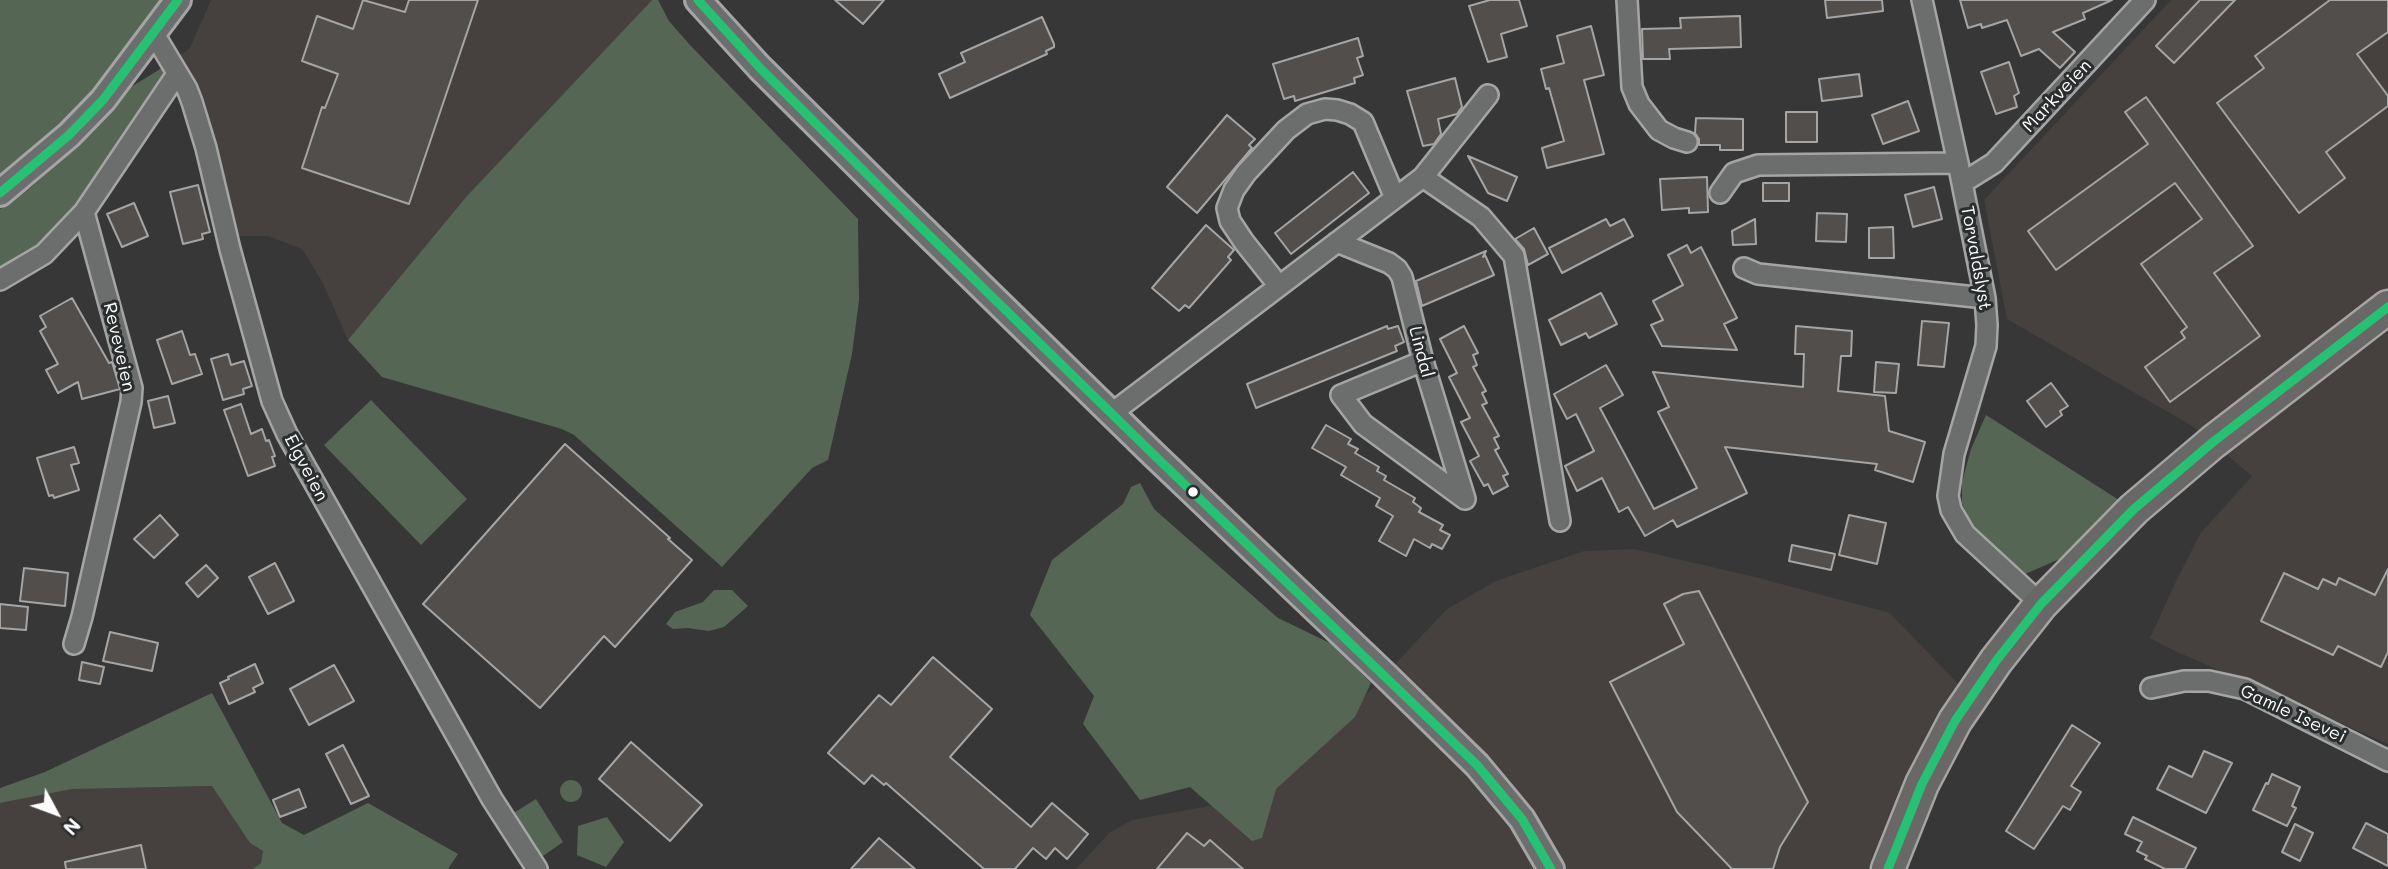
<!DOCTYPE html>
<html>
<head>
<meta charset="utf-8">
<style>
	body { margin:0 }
	#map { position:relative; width:2388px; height:869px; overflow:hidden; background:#373737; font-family:Mali,sans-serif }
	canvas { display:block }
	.north { position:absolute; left:21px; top:778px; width:70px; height:70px; -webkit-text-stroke:5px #2a2d2e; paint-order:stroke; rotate:131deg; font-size:19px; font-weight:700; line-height:28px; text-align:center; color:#fff }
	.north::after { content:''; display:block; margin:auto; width:24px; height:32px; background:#fff; clip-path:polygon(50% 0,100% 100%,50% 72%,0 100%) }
</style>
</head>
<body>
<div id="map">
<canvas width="2388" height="869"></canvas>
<div class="north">N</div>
</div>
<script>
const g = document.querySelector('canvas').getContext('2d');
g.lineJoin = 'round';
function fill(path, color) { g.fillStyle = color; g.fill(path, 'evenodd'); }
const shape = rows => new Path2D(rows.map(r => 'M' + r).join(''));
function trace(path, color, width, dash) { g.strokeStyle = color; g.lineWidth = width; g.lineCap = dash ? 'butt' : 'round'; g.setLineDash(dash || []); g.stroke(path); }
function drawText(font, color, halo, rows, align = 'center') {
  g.font = font + ' Mali,sans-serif'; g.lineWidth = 6; g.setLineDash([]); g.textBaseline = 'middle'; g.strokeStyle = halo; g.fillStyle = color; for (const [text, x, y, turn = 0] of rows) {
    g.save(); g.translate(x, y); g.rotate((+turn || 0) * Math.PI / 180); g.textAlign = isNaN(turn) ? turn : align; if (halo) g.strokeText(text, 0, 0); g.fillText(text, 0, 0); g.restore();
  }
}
const built = shape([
	[211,0,652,0,466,197,348,340,323,283,302,249,268,236,227,236,170,63,190,48],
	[2171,0,2388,0,2388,744,2175,651,2150,638,2176,581,2200,534,2252,476,2194,427,2007,319,1984,200],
	[1634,549,1755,577,1890,613,1961,687,1873,869,1076,869,1109,833,1132,820,1237,801,1363,698,1447,609,1496,581,1584,551],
	[212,786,250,843,263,851,261,863,253,869,0,869,0,803,72,789]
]);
const green = shape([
	[0,0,178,0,154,34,0,193],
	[652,0,658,0,669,21,690,45,858,219,859,300,852,354,828,460,812,468,722,567,574,435,562,429,382,377,348,340,466,197],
	[170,63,177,74,84,212,0,280,0,209,31,187,78,145,131,87],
	[371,400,467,499,421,545,324,445],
	[1986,415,2122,502,2069,555,2025,574,1977,534,1962,504,1962,482,1971,449],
	[1140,483,1154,509,1278,618,1332,644,1371,683,1355,717,1276,789,1262,838,1252,841,1190,787,1140,800,1083,724,1094,696,1030,615,1052,560,1123,504,1131,487],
	[714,590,732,590,748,606,724,627,709,631,688,628,673,629,666,624,675,612,703,602],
	[212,693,282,823,304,835,368,803,458,854,448,869,253,869,261,863,263,851,250,843,212,786,72,789,0,803,0,788,45,772],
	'560 791a11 11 0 1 1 22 0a11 11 0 1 1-22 0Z',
	[536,799,563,842,540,858,512,814],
	[607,817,624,842,606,867,577,855,578,826]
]);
const building = shape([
	[363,0,405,12,409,0,478,0,409,204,302,168,322,107,325,108,338,74,302,61,317,16,353,29,363,0],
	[835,0,884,0,863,24,835,0],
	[1490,0,1519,0,1527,26,1501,34,1507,57,1488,62,1469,6,1490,0],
	[1825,0,1882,0,1883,11,1827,18,1825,0],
	[1960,0,2112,0,2083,13,2085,19,2053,32,2075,52,2060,68,2039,49,2021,56,2007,20,1982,28,1981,24,1968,28,1960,0],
	[2200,0,2235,0,2174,63,2156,46,2200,0],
	[2330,0,2388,0,2388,32,2357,54,2388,96,2388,106,2326,152,2345,178,2299,213,2217,103,2264,68,2255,56,2330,0],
	[1740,16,1741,47,1669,49,1670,59,1643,59,1642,29,1681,28,1680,18,1740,16],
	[1042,17,1054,44,1054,47,1046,51,1047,54,950,98,939,74,965,62,961,53,1042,17],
	[1591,26,1604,75,1584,80,1604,154,1547,168,1542,148,1564,141,1549,88,1546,89,1541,69,1564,63,1557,36,1591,26],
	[1358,38,1363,56,1357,58,1363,75,1354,78,1355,83,1295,101,1294,96,1284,99,1273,64,1358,38],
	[2009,62,2019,93,2014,96,2017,107,1996,114,1981,72,2009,62],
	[1859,74,1862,96,1822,101,1819,79,1859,74],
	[1455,78,1462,107,1457,114,1438,119,1441,134,1434,144,1423,146,1407,91,1455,78],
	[2146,97,2253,246,2214,273,2260,336,2170,402,2145,367,2185,338,2181,332,2187,327,2141,264,2202,219,2175,183,2056,270,2028,231,2148,144,2125,112,2146,97],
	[1908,101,1919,131,1883,144,1872,115,1908,101],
	[1786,112,1817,112,1817,142,1786,142,1786,112],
	[1227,115,1255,139,1249,145,1252,148,1197,213,1167,187,1227,115],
	[1696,118,1743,119,1743,150,1720,150,1720,145,1699,145,1699,139,1695,133,1696,118],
	[1468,156,1517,177,1507,201,1488,193,1468,156],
	[1353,172,1369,193,1291,254,1275,233,1353,172],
	[1707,177,1708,212,1689,213,1689,208,1662,210,1660,179,1707,177],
	[1763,183,1789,183,1789,201,1763,201,1763,183],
	[198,185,210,232,202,234,203,239,183,244,170,192,198,185],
	[1934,187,1942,219,1913,227,1905,195,1934,187],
	[134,203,148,236,122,247,107,214,134,203],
	[1817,213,1847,214,1846,242,1816,241,1817,213],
	[1606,219,1610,226,1624,219,1633,236,1562,273,1549,248,1606,219],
	[1755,219,1756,244,1733,245,1732,231,1755,219],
	[1206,225,1234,250,1228,257,1231,260,1189,308,1185,305,1179,311,1152,288,1206,225],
	[1893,227,1894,258,1869,258,1869,228,1893,227],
	[1534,228,1548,254,1528,265,1524,249,1515,239,1534,228],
	[1687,245,1691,253,1701,247,1737,318,1724,324,1737,350,1662,346,1651,325,1663,320,1653,301,1683,285,1668,255,1687,245],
	[1486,251,1483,257,1485,255,1494,275,1422,306,1416,281,1486,251],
	[1601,293,1617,324,1589,338,1586,333,1561,345,1549,320,1601,293],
	[72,298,109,363,112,362,120,389,82,399,78,382,58,393,46,370,58,364,40,331,46,327,40,316,72,298],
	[1922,321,1949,323,1944,367,1918,365,1922,321],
	[1387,326,1388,329,1398,326,1404,342,1395,346,1397,351,1256,408,1247,384,1387,326],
	[1464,326,1478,353,1473,355,1477,365,1473,367,1486,391,1482,393,1487,403,1482,405,1499,436,1494,438,1499,448,1495,450,1508,474,1503,476,1508,486,1493,494,1488,484,1484,486,1470,461,1479,456,1461,422,1470,418,1449,377,1457,373,1440,339,1464,326],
	[1796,326,1852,331,1851,356,1841,356,1838,391,1885,396,1889,431,1925,442,1913,482,1875,470,1877,464,1725,447,1747,493,1677,527,1673,520,1645,536,1628,507,1619,512,1602,478,1577,491,1565,466,1594,451,1576,414,1567,419,1554,394,1606,365,1623,395,1600,408,1654,509,1697,488,1658,412,1669,407,1653,372,1803,387,1804,354,1795,354,1796,326],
	[182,331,190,355,195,354,202,374,172,384,157,340,182,331],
	[228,354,231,365,244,361,252,386,243,389,244,394,223,400,211,359,228,354],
	[1876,362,1899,364,1896,393,1874,392,1876,362],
	[2051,383,2068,406,2060,411,2062,415,2046,427,2027,401,2051,383],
	[168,396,175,423,154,428,148,401,168,396],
	[241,404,251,434,262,429,266,441,269,440,275,456,272,457,275,466,248,476,224,410,241,404],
	[1326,425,1351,439,1348,444,1358,449,1355,453,1379,467,1377,471,1386,476,1384,480,1415,498,1413,502,1421,508,1419,512,1443,525,1440,530,1450,535,1442,549,1432,544,1430,548,1414,539,1406,556,1379,541,1393,516,1376,506,1380,498,1341,475,1346,467,1312,448,1326,425],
	[565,444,670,538,668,539,692,560,615,647,604,636,540,708,423,604,565,444],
	[74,447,79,463,71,465,79,490,54,498,53,495,49,496,37,458,74,447],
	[160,515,178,535,154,558,134,539,160,515],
	[1849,515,1886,523,1877,564,1839,555,1849,515],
	[1792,545,1835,554,1831,570,1789,561,1792,545],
	[275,563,294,601,268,614,249,577,275,563],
	[206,565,218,578,198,597,186,583,206,565],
	[24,568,68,573,65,606,20,601,24,568],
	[2388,569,2388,652,2381,667,2338,646,2333,655,2261,621,2284,573,2318,589,2323,579,2336,585,2339,578,2375,595,2388,569],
	[1699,591,1808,802,1780,847,1773,869,1732,869,1677,812,1610,682,1684,644,1664,604,1683,594,1699,591],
	[0,604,28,607,26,630,0,628,0,604],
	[110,632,158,643,152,671,103,661,110,632],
	[933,657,992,709,950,757,1031,827,1052,803,1088,834,1067,859,1055,848,1046,859,1033,848,1015,869,984,869,886,783,884,785,872,775,864,784,828,753,879,695,891,705,933,657],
	[82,662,104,667,100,684,79,680,82,662],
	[255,664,263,683,253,688,255,692,229,704,220,683,229,679,228,677,255,664],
	[334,665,354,701,309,725,290,689,334,665],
	[2072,725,2100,743,2071,786,2081,792,2070,810,2063,806,2034,849,2006,831,2072,725],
	[631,742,702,805,670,841,599,779,631,742],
	[343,745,369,796,351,804,326,754,343,745],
	[2204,751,2232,763,2206,813,2157,789,2169,766,2192,777,2204,751],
	[2272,774,2300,787,2292,806,2296,808,2287,826,2253,810,2266,783,2268,784,2272,774],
	[299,789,306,807,280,817,273,800,299,789],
	[2133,817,2196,848,2185,869,2165,869,2145,859,2147,856,2137,851,2142,842,2125,834,2133,817],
	[2366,823,2388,834,2388,866,2353,848,2366,823],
	[2295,824,2313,833,2300,861,2282,852,2295,824],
	[1187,833,1204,846,1210,840,1243,869,1157,869,1187,833],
	[879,838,915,869,851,869,879,838],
	[141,845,146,869,66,869,65,862,141,845]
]);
const minor = shape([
	[1627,0,1632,87,1639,104,1659,130,1674,138,1687,142],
	[1922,0,1958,163,1985,298,1987,325,1986,346,1954,454,1948,496,1951,510,1965,534,2041,604],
	[154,34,187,89,192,102,206,148,230,249,272,401,287,434,492,799,537,869],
	[1423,177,1481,217,1514,256,1560,521],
	[1962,183,1994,163,2145,0],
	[1720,193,1734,173,1758,165,1958,163],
	[1337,242,1389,263,1397,269,1402,277,1423,361,1465,499],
	[1744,268,1758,274,1985,298],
	[0,280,44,254,84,212],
	[1279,286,1244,242,1230,221,1227,208,1234,190,1246,173,1286,130,1307,114,1325,109,1337,110,1350,114,1363,122,1395,198],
	[1423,361,1341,395,1363,424,1465,499],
	[1112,413,1423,177,1488,95],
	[74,644,82,617,131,402,132,388,84,212,177,74],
	[2151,688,2184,681,2209,681,2245,689,2388,761]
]);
const tertiary = shape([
	[698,0,760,68,894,201,1153,454,1384,674,1477,765,1522,819,1551,869],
	[0,193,69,135,103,100,178,0]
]);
const trunk = shape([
	[1888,869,1922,784,1955,721,1996,661,2041,604,2134,509,2213,442,2388,307]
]);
const bus1 = shape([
	[698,0,760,68,894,201,1153,454,1477,765,1522,819,1551,869],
	[0,193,69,135,103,100,178,0],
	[1888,869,1922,784,1955,721,1996,661,2041,604,2134,509,2213,442,2388,307]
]);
const markers = [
	[1193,492,6,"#fff"]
];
const streetNames = [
	["Markveien",2057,96,-47],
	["Torvaldslyst",1976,258,80],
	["Reveveien",119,347,77],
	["Lindal",1421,352,75],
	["Elgveien",306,468,62],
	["Gamle Isevei",2293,714,25]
];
fill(built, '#46413e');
fill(green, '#566654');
fill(building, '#514e4c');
trace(building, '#a5a5a5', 2);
trace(minor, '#a5a5a5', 24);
trace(tertiary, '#a5a5a5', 30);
trace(trunk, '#a5a5a5', 37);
trace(minor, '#6c6d6d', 19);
trace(tertiary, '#6c6d6d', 24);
trace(trunk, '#696866', 32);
trace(bus1, '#26c172', 9);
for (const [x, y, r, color] of markers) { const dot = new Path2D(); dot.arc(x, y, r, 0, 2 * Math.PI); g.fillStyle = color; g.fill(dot); trace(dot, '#2a2d2e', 2.5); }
drawText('18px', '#fff', '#2a2d2e', streetNames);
</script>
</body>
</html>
